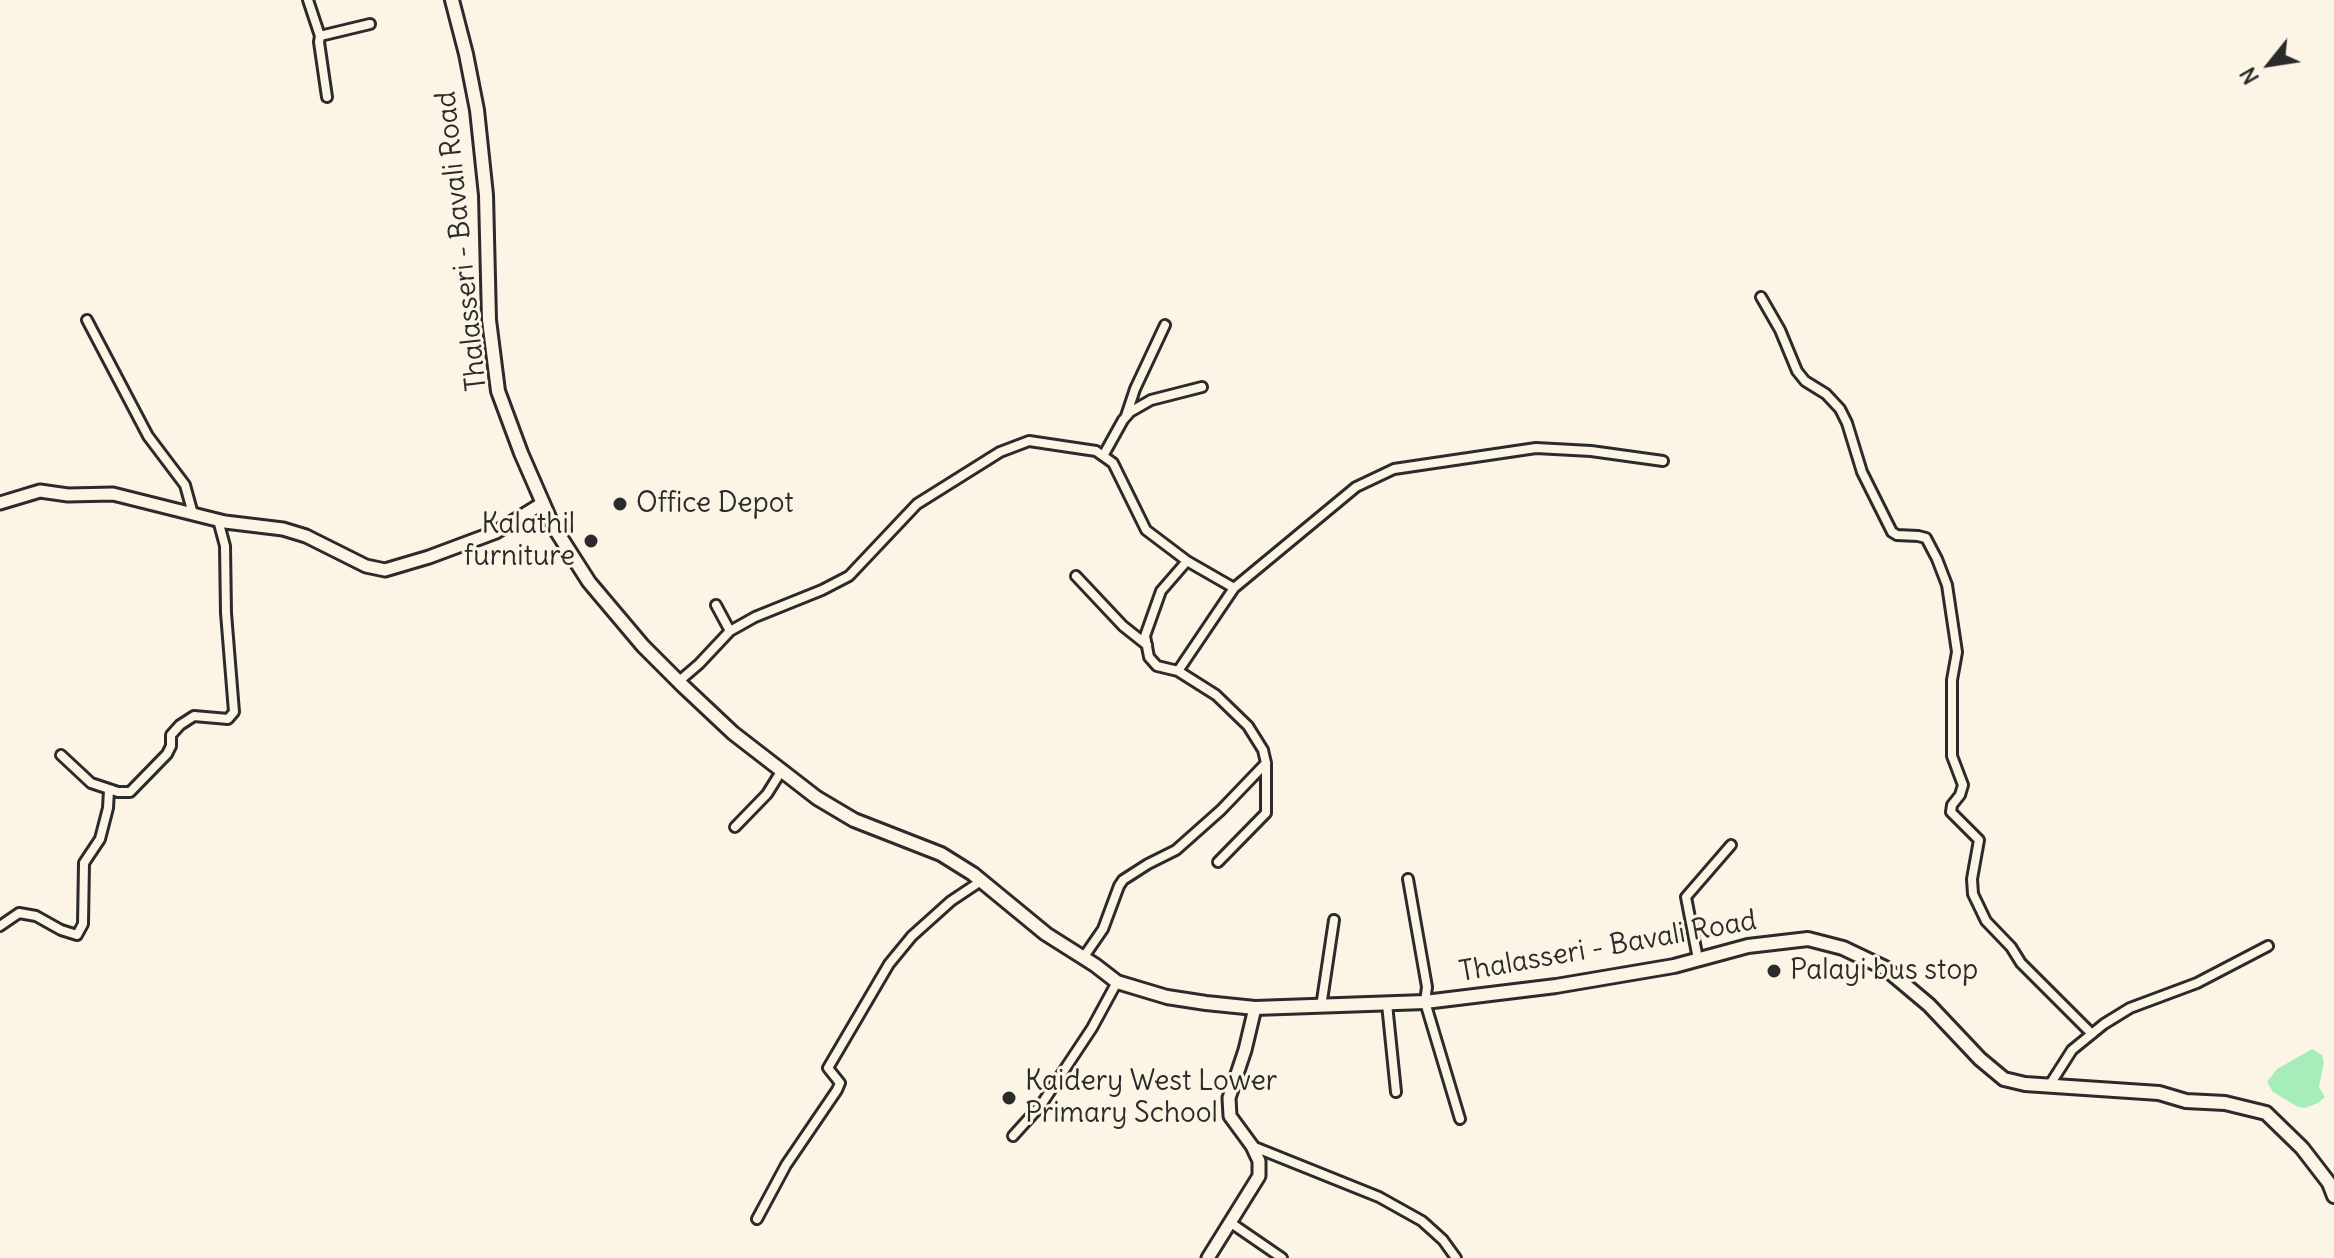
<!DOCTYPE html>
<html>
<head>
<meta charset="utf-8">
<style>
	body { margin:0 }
	#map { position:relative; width:2334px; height:1258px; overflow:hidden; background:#fcf5e5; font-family:Delius,sans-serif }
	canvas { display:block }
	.north { position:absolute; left:2230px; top:24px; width:80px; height:80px; -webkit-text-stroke:6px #fcf5e5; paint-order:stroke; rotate:240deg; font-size:22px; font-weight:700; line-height:32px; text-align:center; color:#2b2b2b }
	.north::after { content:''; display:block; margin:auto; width:28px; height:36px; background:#2b2b2b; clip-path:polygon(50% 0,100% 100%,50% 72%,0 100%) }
</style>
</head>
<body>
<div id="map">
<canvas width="2334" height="1258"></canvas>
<div class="north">N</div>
</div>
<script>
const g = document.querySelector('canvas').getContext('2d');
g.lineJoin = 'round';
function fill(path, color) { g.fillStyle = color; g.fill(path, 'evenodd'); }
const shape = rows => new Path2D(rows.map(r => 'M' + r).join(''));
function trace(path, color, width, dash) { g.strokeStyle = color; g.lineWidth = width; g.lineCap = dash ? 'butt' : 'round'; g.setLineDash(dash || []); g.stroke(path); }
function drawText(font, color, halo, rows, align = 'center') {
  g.font = font + ' Delius,sans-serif'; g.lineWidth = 6; g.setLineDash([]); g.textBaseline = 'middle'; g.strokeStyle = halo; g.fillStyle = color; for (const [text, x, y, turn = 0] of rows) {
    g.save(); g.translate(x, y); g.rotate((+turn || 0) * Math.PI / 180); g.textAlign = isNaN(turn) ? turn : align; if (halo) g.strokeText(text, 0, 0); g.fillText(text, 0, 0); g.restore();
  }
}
const green = shape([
	[2312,1049,2322,1055,2324,1062,2319,1087,2325,1097,2318,1103,2305,1108,2298,1107,2273,1092,2267,1082,2277,1069]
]);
const minor = shape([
	[308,0,320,36,319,42,327,97],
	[320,36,370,24],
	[1761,297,1780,330,1797,371,1805,381,1826,394,1840,409,1847,423,1862,472,1892,532,1897,535,1918,536,1926,538,1937,559,1947,585,1957,652,1952,680,1952,756,1963,785,1960,795,1952,805,1951,812,1979,840,1972,879,1973,894,1986,921,2011,947,2021,963,2092,1034],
	[87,320,148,436,185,485,193,514],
	[1126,416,1135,389,1165,325],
	[1103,456,1123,420,1130,412,1151,400,1202,387],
	[1187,561,1234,588],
	[1076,576,1123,626,1147,645],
	[716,605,730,631],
	[1178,671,1234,588,1356,487,1394,469,1536,448,1591,451,1663,461],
	[678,682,699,664,730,631,755,617,822,590,849,576,917,504,1000,452,1029,441,1096,451,1113,463,1146,530,1187,561,1161,591,1145,636,1149,657,1157,666,1178,671,1216,695,1248,726,1263,750,1266,763,1266,813,1218,862],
	[61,755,91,783,118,792,130,792,167,754,171,746,171,735,180,725,194,716,228,719,234,712,226,613,225,546,218,520],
	[735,827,767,794,782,770],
	[1408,879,1427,987,1425,1002,1460,1119],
	[0,926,19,913,36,916,61,930,77,935,83,924,84,863,100,839,108,808,109,790],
	[1083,958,1103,929,1119,886,1123,880,1148,864,1176,850,1221,810,1266,763],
	[1698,959,1686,897,1731,845],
	[1387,1004,1396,1092],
	[1321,1007,1334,920],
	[2049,1086,2072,1050,2104,1024,2130,1008,2197,983,2268,946],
	[1013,1136,1041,1105,1092,1028,1117,982],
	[1252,1146,1379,1197,1422,1221,1443,1240,1456,1258],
	[757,1219,786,1165,837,1090,840,1083,828,1068,889,964,912,936,951,901,981,881],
	[1231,1223,1282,1258]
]);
const tertiary = shape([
	[0,503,40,491,68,495,113,494,225,522,283,529,306,536,366,566,385,570,429,557,496,532,543,503],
	[1208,1258,1259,1176,1259,1161,1252,1146,1230,1116,1229,1098,1245,1050,1255,1008]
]);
const secondary = shape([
	[452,0,466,54,477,110,486,195,489,320,498,391,521,453,552,524,589,582,643,646,683,686,733,733,817,798,854,820,941,854,973,874,1046,934,1095,965,1117,982,1167,997,1206,1003,1255,1008,1425,1002,1556,986,1674,966,1748,946,1808,939,1843,948,1885,968,1929,1005,1980,1059,2004,1079,2025,1084,2159,1093,2186,1101,2225,1103,2266,1113,2302,1148,2329,1183,2334,1196]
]);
const markers = [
	[620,504,8,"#2b2b2b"],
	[591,541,8,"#2b2b2b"],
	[1774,971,8,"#2b2b2b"],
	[1009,1098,8,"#2b2b2b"]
];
const streetNames = [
	["Thalasseri - Bavali Road",462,241,-96],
	["Thalasseri - Bavali Road",1608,947,-10]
];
const poiNames = [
	["Office Depot",636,504],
	["Kalathil",575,525,"right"],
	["furniture",575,557,"right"],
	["Palayi bus stop",1790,971],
	["Kaidery West Lower",1025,1082],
	["Primary School",1025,1114]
];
fill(green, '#a6edba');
trace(minor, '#2b2b2b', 14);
trace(tertiary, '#2b2b2b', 17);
trace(secondary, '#2b2b2b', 18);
trace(minor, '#fcf5e5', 8);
trace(tertiary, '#fcf5e5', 11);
trace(secondary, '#fcf5e5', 12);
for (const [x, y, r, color] of markers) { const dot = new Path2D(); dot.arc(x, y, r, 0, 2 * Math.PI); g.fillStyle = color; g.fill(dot); trace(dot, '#fcf5e5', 3); }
drawText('28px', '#2b2b2b', '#fcf5e5', streetNames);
drawText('28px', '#2b2b2b', '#fcf5e5', poiNames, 'left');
</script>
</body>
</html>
